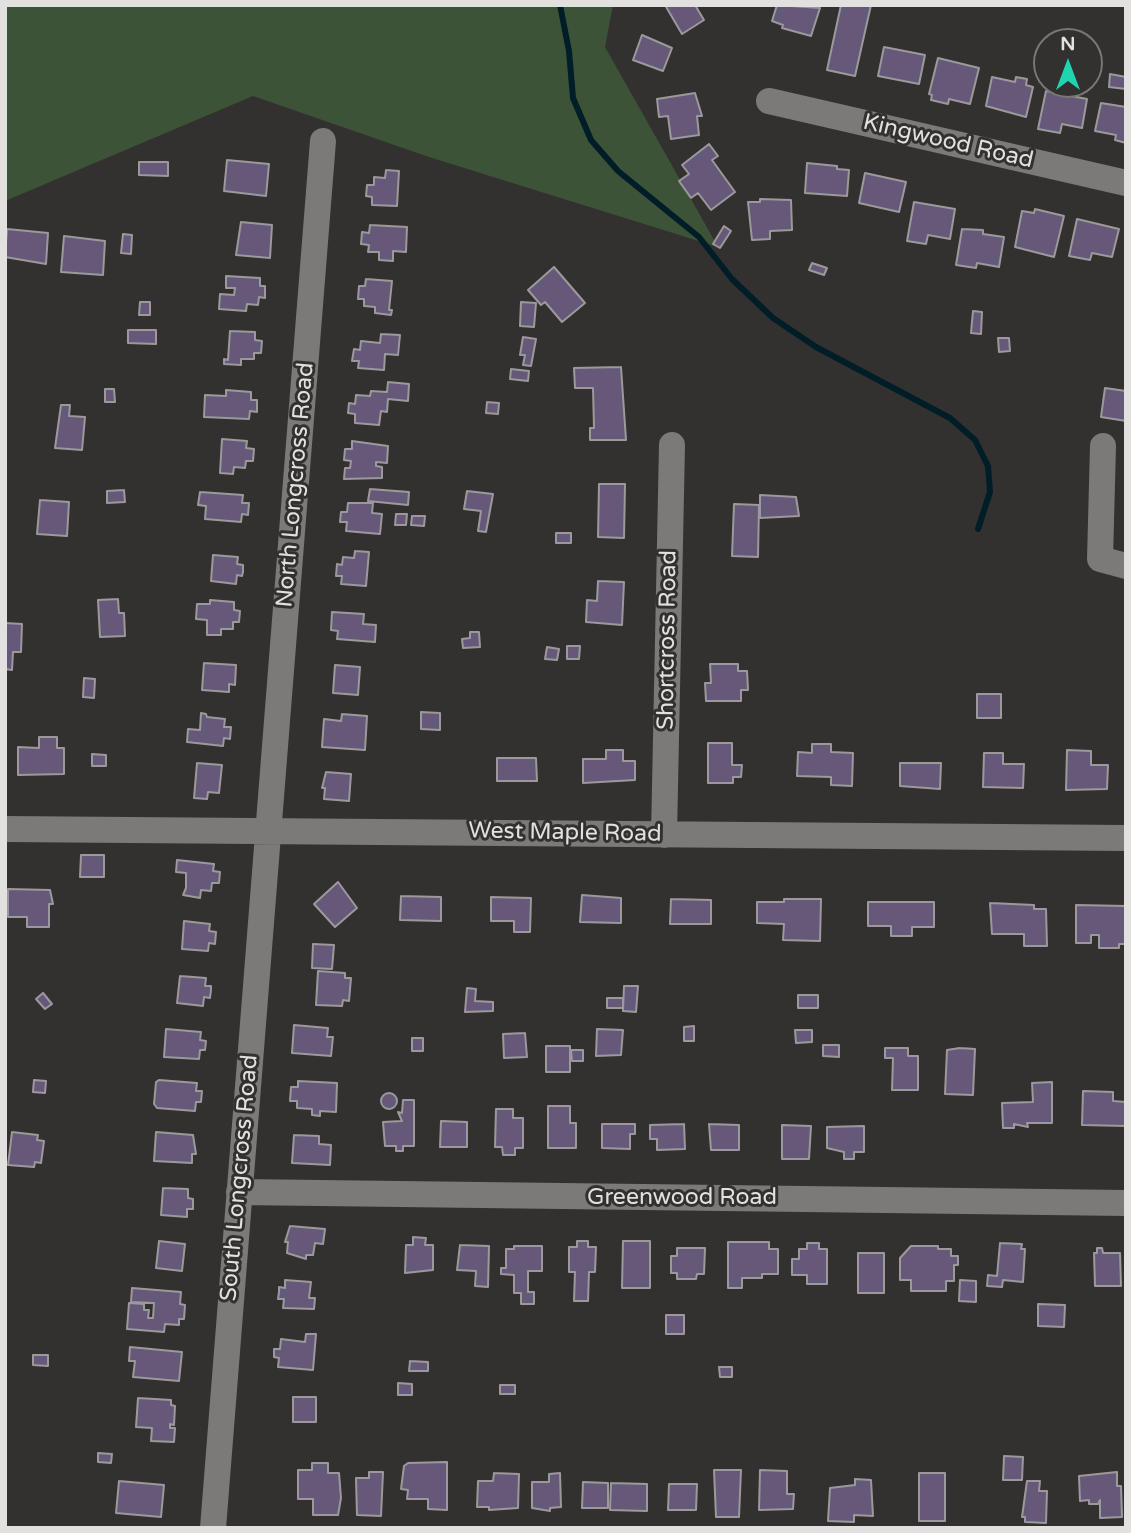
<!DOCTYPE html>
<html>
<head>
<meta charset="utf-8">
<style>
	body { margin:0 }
	#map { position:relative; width:1131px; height:1533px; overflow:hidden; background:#33312f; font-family:"Varela Round",sans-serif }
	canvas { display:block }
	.frame { position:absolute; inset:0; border:7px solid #e2e1df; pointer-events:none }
	.north { position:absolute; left:1033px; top:28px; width:70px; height:70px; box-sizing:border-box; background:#33312f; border:2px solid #797775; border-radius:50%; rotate:0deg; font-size:19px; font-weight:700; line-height:28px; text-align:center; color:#e2e1df }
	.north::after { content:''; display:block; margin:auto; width:24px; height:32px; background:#1ed5b0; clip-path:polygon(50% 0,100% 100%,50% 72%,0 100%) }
</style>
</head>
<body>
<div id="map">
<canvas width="1131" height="1533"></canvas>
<div class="frame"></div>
<div class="north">N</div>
</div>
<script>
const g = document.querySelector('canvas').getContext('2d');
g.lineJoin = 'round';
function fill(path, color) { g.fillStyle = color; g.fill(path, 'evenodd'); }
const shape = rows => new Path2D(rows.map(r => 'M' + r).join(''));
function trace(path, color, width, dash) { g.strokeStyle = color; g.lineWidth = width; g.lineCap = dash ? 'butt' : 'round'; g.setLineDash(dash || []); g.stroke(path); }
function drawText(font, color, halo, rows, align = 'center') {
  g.font = font + ' "Varela Round",sans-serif'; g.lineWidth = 6; g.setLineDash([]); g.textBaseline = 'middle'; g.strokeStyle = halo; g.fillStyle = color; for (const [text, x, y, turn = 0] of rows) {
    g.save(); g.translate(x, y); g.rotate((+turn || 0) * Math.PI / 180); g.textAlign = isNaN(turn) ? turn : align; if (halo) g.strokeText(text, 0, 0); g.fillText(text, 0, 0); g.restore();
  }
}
const green = shape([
	[5,5,613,5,605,47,718,247,429,157,253,96,5,201]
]);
const stream = shape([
	[560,5,569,51,573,98,591,140,618,171,699,237,732,279,773,318,816,347,950,418,975,440,988,466,990,492,978,529]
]);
const building = shape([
	[665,5,695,5,704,20,682,34,665,5],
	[777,5,820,8,811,36,782,28,783,25,772,21,777,5],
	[841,5,871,5,855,76,827,70,841,5],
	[642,35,672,48,663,71,633,60,642,35],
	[884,47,925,55,919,84,878,76,884,47],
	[938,58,979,68,970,104,949,99,948,104,931,100,932,95,929,94,938,58],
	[1110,74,1126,77,1126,89,1109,87,1110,74],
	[992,77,1015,82,1016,77,1027,79,1026,85,1033,87,1026,117,986,106,992,77],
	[1046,91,1087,99,1082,128,1062,124,1060,133,1038,129,1046,91],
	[695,93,702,116,697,116,699,135,671,139,668,116,659,117,657,99,695,93],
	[1101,103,1126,107,1126,143,1115,140,1116,135,1095,131,1101,103],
	[709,144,718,156,712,160,735,192,711,210,698,193,691,198,679,181,689,174,682,165,709,144],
	[227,160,269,164,266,196,224,191,227,160],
	[139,162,168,162,168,176,139,175,139,162],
	[807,163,837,166,837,169,849,170,847,196,805,193,807,163],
	[386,170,399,171,397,206,372,205,372,197,366,196,367,185,374,185,374,177,385,178,386,170],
	[865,173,906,182,899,212,859,203,865,173],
	[760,199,791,200,792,230,770,231,770,239,752,240,748,202,760,202,760,199],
	[914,202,955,209,950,239,928,235,926,244,907,241,914,202],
	[1035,209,1064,216,1054,257,1015,247,1022,211,1034,213,1035,209],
	[1077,219,1119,229,1112,257,1092,253,1090,260,1069,256,1077,219],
	[241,222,272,225,270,258,236,255,241,222],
	[370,225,407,227,406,252,393,251,393,261,379,260,379,252,368,252,369,245,361,244,362,232,369,233,370,225],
	[724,226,731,231,720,248,713,244,724,226],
	[7,229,48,233,46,264,5,257,7,229],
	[962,229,983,230,983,234,1004,237,999,267,977,263,976,268,956,265,962,229],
	[123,234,132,235,131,254,121,253,123,234],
	[64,236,105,241,103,275,61,272,64,236],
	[812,263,827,268,824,275,809,270,812,263],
	[554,267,585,303,562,322,545,302,541,305,528,290,554,267],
	[226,276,260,278,260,286,265,286,265,298,259,297,258,305,247,304,246,311,219,309,220,294,234,295,235,288,226,288,226,276],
	[366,279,392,281,389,310,392,310,391,315,375,313,375,307,364,306,364,299,358,299,359,286,365,286,366,279],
	[140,302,150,302,150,315,139,315,140,302],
	[521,302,536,303,534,327,520,326,521,302],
	[973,311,982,312,981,334,971,333,973,311],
	[128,330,156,330,156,344,128,343,128,330],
	[230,331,255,332,255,340,262,341,261,353,254,353,254,359,241,359,241,365,224,364,224,359,228,360,230,331],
	[381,334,400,335,398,355,385,354,384,370,358,368,359,361,352,361,354,349,360,350,361,341,380,343,381,334],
	[523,337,536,339,531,366,523,365,525,355,520,355,523,337],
	[998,338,1009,338,1010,351,999,352,998,338],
	[621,367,626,440,590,440,590,428,594,428,593,388,575,388,574,368,621,367],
	[511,369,529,371,528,381,510,379,511,369],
	[388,382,409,384,408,401,388,399,387,412,381,411,379,425,355,423,355,414,348,413,349,403,355,404,356,395,370,396,371,391,387,392,388,382],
	[1105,388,1126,391,1126,421,1101,417,1105,388],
	[105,389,114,389,115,402,105,402,105,389],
	[226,390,251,392,251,400,257,400,257,412,250,411,249,419,204,417,205,395,226,396,226,390],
	[487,402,499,403,498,414,486,413,487,402],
	[61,405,70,405,69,416,85,417,82,450,55,448,61,405],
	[222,439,247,441,246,448,254,449,253,461,246,461,245,468,234,467,233,474,220,473,222,439],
	[352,441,388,446,387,463,376,462,376,466,382,467,382,478,344,479,345,468,350,468,351,461,344,460,345,449,352,449,352,441],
	[599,484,625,484,624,538,598,537,599,484],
	[370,489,409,492,408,505,368,501,370,489],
	[124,490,125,502,107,503,107,491,124,490],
	[467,491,493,494,486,532,478,531,481,511,464,509,467,491],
	[200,492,243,495,242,503,249,503,248,515,242,514,241,522,205,519,206,506,198,505,200,492],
	[760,495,796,497,799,516,760,518,760,495],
	[40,500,69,502,67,536,37,534,40,500],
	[348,503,373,503,372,513,382,514,380,534,346,531,347,522,340,522,341,512,347,512,348,503],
	[734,504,759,505,758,557,732,556,734,504],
	[396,514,407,514,406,525,395,525,396,514],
	[412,516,425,516,424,526,411,525,412,516],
	[556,533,571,533,571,543,556,543,556,533],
	[355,551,369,552,366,586,341,584,342,576,336,576,337,564,342,565,343,557,354,558,355,551],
	[213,555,238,557,237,564,243,565,243,572,242,576,237,575,236,584,211,581,213,555],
	[598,581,624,582,622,625,586,622,587,600,597,601,598,581],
	[118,599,119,613,124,613,125,636,100,637,98,600,118,599],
	[210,600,234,602,234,610,240,611,239,622,233,622,233,629,221,629,221,635,207,635,207,620,196,619,197,604,210,604,210,600],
	[332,612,364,614,363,624,376,625,375,642,337,639,338,631,331,630,332,612],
	[5,623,22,624,21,652,13,652,12,670,5,669,5,623],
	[470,632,479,632,480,647,463,648,462,639,470,638,470,632],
	[567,646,580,646,579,659,567,659,567,646],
	[547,647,559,649,557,660,545,659,547,647],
	[204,663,236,665,235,685,229,684,229,692,202,690,204,663],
	[710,664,738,664,738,671,747,671,748,690,741,690,741,701,706,701,705,683,711,683,710,664],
	[335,665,360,667,358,695,333,693,335,665],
	[84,678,95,679,94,698,83,697,84,678],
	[977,694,1001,694,1001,718,977,718,977,694],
	[421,712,440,713,440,730,421,729,421,712],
	[201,713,206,714,207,717,225,719,224,727,231,727,230,739,224,738,223,746,187,742,188,729,200,730,201,713],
	[342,714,367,716,365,750,322,747,324,719,341,721,342,714],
	[39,737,57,737,57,748,64,748,64,774,18,775,18,747,39,748,39,737],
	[708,743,732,743,732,765,742,765,741,777,733,777,733,783,708,783,708,743],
	[812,744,831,744,831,752,853,753,852,786,831,785,831,777,797,776,798,752,812,753,812,744],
	[606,750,623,750,623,761,635,761,635,780,583,783,583,759,606,759,606,750],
	[1067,750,1091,751,1091,765,1108,765,1107,789,1066,790,1067,750],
	[984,753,1003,753,1003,764,1024,764,1023,788,983,787,984,753],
	[92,754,106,755,106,766,92,766,92,754],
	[497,758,536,758,537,781,497,781,497,758],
	[197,763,222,765,219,793,208,792,207,799,194,798,197,763],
	[900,763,941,763,940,789,900,786,900,763],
	[326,772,351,774,349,801,324,799,325,788,322,788,326,772],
	[81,855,104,855,104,877,80,877,81,855],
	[177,860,214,864,213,871,220,872,219,883,212,883,211,891,201,890,200,898,183,895,186,888,186,873,176,872,177,860],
	[338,882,357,908,335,927,314,904,338,882],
	[8,889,50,890,53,904,49,904,49,927,27,927,27,917,8,917,8,889],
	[582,895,621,898,621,923,580,922,582,895],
	[401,896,441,897,441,921,400,920,401,896],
	[491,897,531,898,530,932,514,932,514,921,491,921,491,897],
	[671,899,711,900,711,924,670,924,671,899],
	[784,899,821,899,820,941,783,940,784,924,757,923,757,902,784,902,784,899],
	[868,902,934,902,934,927,912,927,912,936,891,936,891,926,868,926,868,902],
	[990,903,1034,905,1034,909,1046,909,1047,946,1024,946,1024,934,992,934,990,903],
	[1076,905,1126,906,1126,944,1119,944,1119,948,1099,948,1099,935,1091,935,1091,943,1076,943,1076,905],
	[184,921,210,924,209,931,216,932,215,944,209,943,208,951,182,949,184,921],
	[313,944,334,945,332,969,312,968,313,944],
	[318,971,345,973,345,978,351,978,349,1001,343,1000,342,1006,316,1005,318,971],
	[180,976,206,978,205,986,211,986,211,990,210,998,204,997,203,1006,177,1003,180,976],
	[624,986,638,986,636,1012,623,1011,624,986],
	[467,988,476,989,475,1001,493,1002,493,1011,465,1012,467,988],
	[43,993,52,1004,45,1009,36,999,43,993],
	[798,995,818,995,818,1008,798,1008,798,995],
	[607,998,623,998,623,1008,607,1008,607,998],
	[294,1025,328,1028,327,1037,333,1037,331,1056,292,1053,294,1025],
	[694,1026,694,1041,684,1041,684,1027,694,1026],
	[166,1029,201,1032,200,1040,206,1041,205,1050,200,1050,199,1059,164,1057,166,1029],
	[597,1029,623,1030,621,1055,596,1056,597,1029],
	[795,1030,812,1030,812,1042,796,1043,795,1030],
	[525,1033,527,1057,504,1058,503,1034,525,1033],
	[412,1038,423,1038,423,1051,412,1051,412,1038],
	[823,1045,839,1045,839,1057,823,1056,823,1045],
	[546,1046,570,1046,570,1072,546,1072,546,1046],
	[885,1048,908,1048,908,1056,918,1056,918,1090,892,1090,893,1058,885,1058,885,1048],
	[960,1048,975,1049,973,1095,945,1094,947,1050,960,1048],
	[571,1050,583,1050,583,1061,572,1061,571,1050],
	[34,1080,46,1081,45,1093,33,1092,34,1080],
	[159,1080,197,1083,196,1091,202,1091,201,1102,196,1102,195,1111,157,1108,154,1104,156,1082,159,1080],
	[298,1081,337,1083,336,1112,320,1111,320,1116,312,1115,312,1109,297,1108,297,1101,290,1101,291,1087,298,1087,298,1081],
	[1052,1082,1052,1123,1027,1123,1028,1127,1014,1124,1014,1128,1003,1128,1002,1103,1033,1102,1032,1083,1052,1082],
	[1083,1091,1113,1092,1113,1101,1126,1102,1126,1126,1082,1125,1083,1091],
	'381 1101a8 8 0 1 1 16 0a8 8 0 1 1-16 0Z',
	[403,1100,414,1100,414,1146,403,1146,403,1151,396,1151,396,1146,385,1146,383,1122,402,1121,398,1112,402,1113,403,1100],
	[548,1106,570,1106,570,1123,576,1123,576,1148,548,1148,548,1106],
	[496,1109,513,1109,513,1118,523,1118,523,1148,515,1148,515,1155,503,1155,502,1147,495,1147,496,1109],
	[441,1121,467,1122,467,1147,440,1147,441,1121],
	[602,1124,635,1124,635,1134,630,1134,630,1149,602,1148,602,1124],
	[684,1124,685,1149,657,1150,657,1139,650,1139,650,1125,684,1124],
	[709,1124,739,1125,739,1150,711,1150,709,1124],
	[782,1125,811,1126,809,1159,782,1159,782,1125],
	[864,1126,864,1152,854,1152,854,1159,844,1159,844,1152,827,1148,827,1127,864,1126],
	[12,1132,38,1135,37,1140,44,1141,41,1163,35,1162,34,1167,8,1165,12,1132],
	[156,1132,193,1135,196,1154,192,1154,192,1163,154,1161,156,1132],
	[294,1135,319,1136,319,1144,331,1145,330,1165,292,1163,294,1135],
	[163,1188,188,1189,188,1198,193,1199,193,1209,187,1209,187,1217,161,1215,163,1188],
	[290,1226,325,1229,323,1244,315,1243,313,1255,306,1255,306,1259,287,1253,288,1242,285,1242,290,1226],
	[413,1237,426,1238,425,1245,433,1245,433,1270,405,1273,406,1245,413,1245,413,1237],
	[159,1241,185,1244,182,1271,156,1268,159,1241],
	[577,1241,588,1241,588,1247,596,1247,595,1272,589,1272,588,1301,574,1301,575,1272,569,1272,569,1247,577,1247,577,1241],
	[623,1241,650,1241,650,1288,622,1288,623,1241],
	[728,1242,769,1242,769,1249,778,1249,778,1274,762,1274,762,1278,742,1278,742,1288,728,1288,728,1242],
	[807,1243,819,1243,819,1249,827,1249,827,1284,807,1284,807,1275,792,1275,792,1259,799,1259,799,1249,807,1249,807,1243],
	[1000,1243,1022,1244,1021,1249,1025,1249,1023,1282,1003,1280,1002,1287,987,1286,988,1275,997,1276,1000,1243],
	[460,1245,489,1246,488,1287,475,1286,476,1271,457,1270,460,1245],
	[514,1246,542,1246,542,1271,528,1271,528,1292,534,1292,534,1304,521,1304,521,1293,514,1293,514,1275,501,1274,501,1268,506,1268,506,1249,514,1249,514,1246],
	[911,1246,938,1246,938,1249,951,1249,951,1256,958,1256,958,1265,954,1265,954,1281,946,1281,946,1291,911,1291,911,1280,900,1280,900,1258,911,1246],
	[677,1248,705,1248,704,1274,697,1274,696,1279,677,1279,677,1273,671,1273,671,1256,677,1256,677,1248],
	[1097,1248,1102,1248,1103,1253,1120,1253,1121,1286,1095,1286,1094,1253,1097,1253,1097,1248],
	[858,1253,884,1253,884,1293,858,1293,858,1253],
	[285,1280,311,1282,309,1298,315,1298,314,1309,283,1308,284,1299,278,1299,279,1292,279,1287,285,1288,285,1280],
	[960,1280,976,1281,976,1302,959,1301,960,1280],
	[132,1288,181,1292,180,1304,185,1305,184,1319,179,1319,179,1325,165,1324,164,1332,127,1329,129,1303,144,1304,144,1310,149,1310,148,1318,153,1318,154,1303,131,1302,132,1288],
	[1038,1304,1065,1305,1064,1327,1038,1326,1038,1304],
	[666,1315,684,1315,684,1334,666,1334,666,1315],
	[306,1334,316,1334,313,1370,278,1367,279,1358,274,1357,274,1349,280,1349,281,1339,305,1342,306,1334],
	[130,1347,182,1352,179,1381,133,1377,135,1361,129,1361,130,1347],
	[33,1355,48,1355,48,1366,33,1365,33,1355],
	[410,1361,428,1362,428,1371,409,1371,410,1361],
	[719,1367,732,1367,732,1377,720,1377,719,1367],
	[398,1383,412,1384,412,1395,398,1395,398,1383],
	[500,1385,515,1385,515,1394,500,1394,500,1385],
	[293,1397,316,1397,316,1422,293,1422,293,1397],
	[138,1398,171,1400,171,1405,175,1406,174,1425,170,1424,170,1428,175,1428,174,1442,151,1441,152,1428,136,1427,138,1398],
	[98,1453,112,1454,111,1463,98,1462,98,1453],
	[1004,1456,1023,1457,1022,1480,1003,1480,1004,1456],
	[447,1462,447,1510,428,1509,428,1499,407,1499,408,1490,401,1489,404,1466,408,1463,447,1462],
	[312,1463,328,1463,328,1473,339,1473,341,1498,338,1515,313,1515,313,1499,298,1499,298,1470,312,1470,312,1463],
	[714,1470,741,1470,739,1517,716,1517,714,1470],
	[760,1470,787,1471,787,1494,794,1494,793,1509,759,1510,760,1470],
	[369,1472,383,1472,381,1516,357,1515,356,1478,369,1478,369,1472],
	[1117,1472,1117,1486,1121,1486,1122,1517,1100,1518,1100,1500,1098,1504,1089,1504,1089,1500,1080,1501,1079,1476,1117,1472],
	[494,1473,519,1474,518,1508,489,1510,489,1507,477,1507,478,1481,493,1481,494,1473],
	[560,1473,561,1507,550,1508,550,1511,532,1508,532,1482,549,1482,549,1474,560,1473],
	[919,1473,945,1473,945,1521,919,1521,919,1473],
	[855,1479,871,1480,873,1516,854,1515,854,1522,828,1521,830,1488,855,1485,855,1479],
	[119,1481,164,1485,161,1517,116,1513,119,1481],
	[1027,1481,1040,1481,1039,1491,1047,1491,1046,1523,1025,1522,1025,1517,1022,1517,1027,1481],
	[583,1482,608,1483,608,1508,582,1508,583,1482],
	[611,1483,647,1484,647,1511,610,1510,611,1483],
	[669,1484,697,1484,696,1510,668,1510,669,1484]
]);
const minor = shape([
	[769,101,1126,183],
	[1103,446,1100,559,1126,566],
	[5,829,1126,838],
	[664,835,672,445],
	[239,1192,1126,1203],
	[213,1528,323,141]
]);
const streetNames = [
	["Kingwood Road",948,142,13],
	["North Longcross Road",296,485,-85],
	["Shortcross Road",668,640,-89],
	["West Maple Road",565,833,1],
	["South Longcross Road",240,1178,-85],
	["Greenwood Road",682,1198]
];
fill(green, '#3c5338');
trace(stream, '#001e28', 6);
fill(building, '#665878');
trace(building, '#9b999c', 2);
trace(minor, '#7c7a78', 26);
drawText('23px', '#e2e1df', '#33312f', streetNames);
</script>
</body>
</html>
